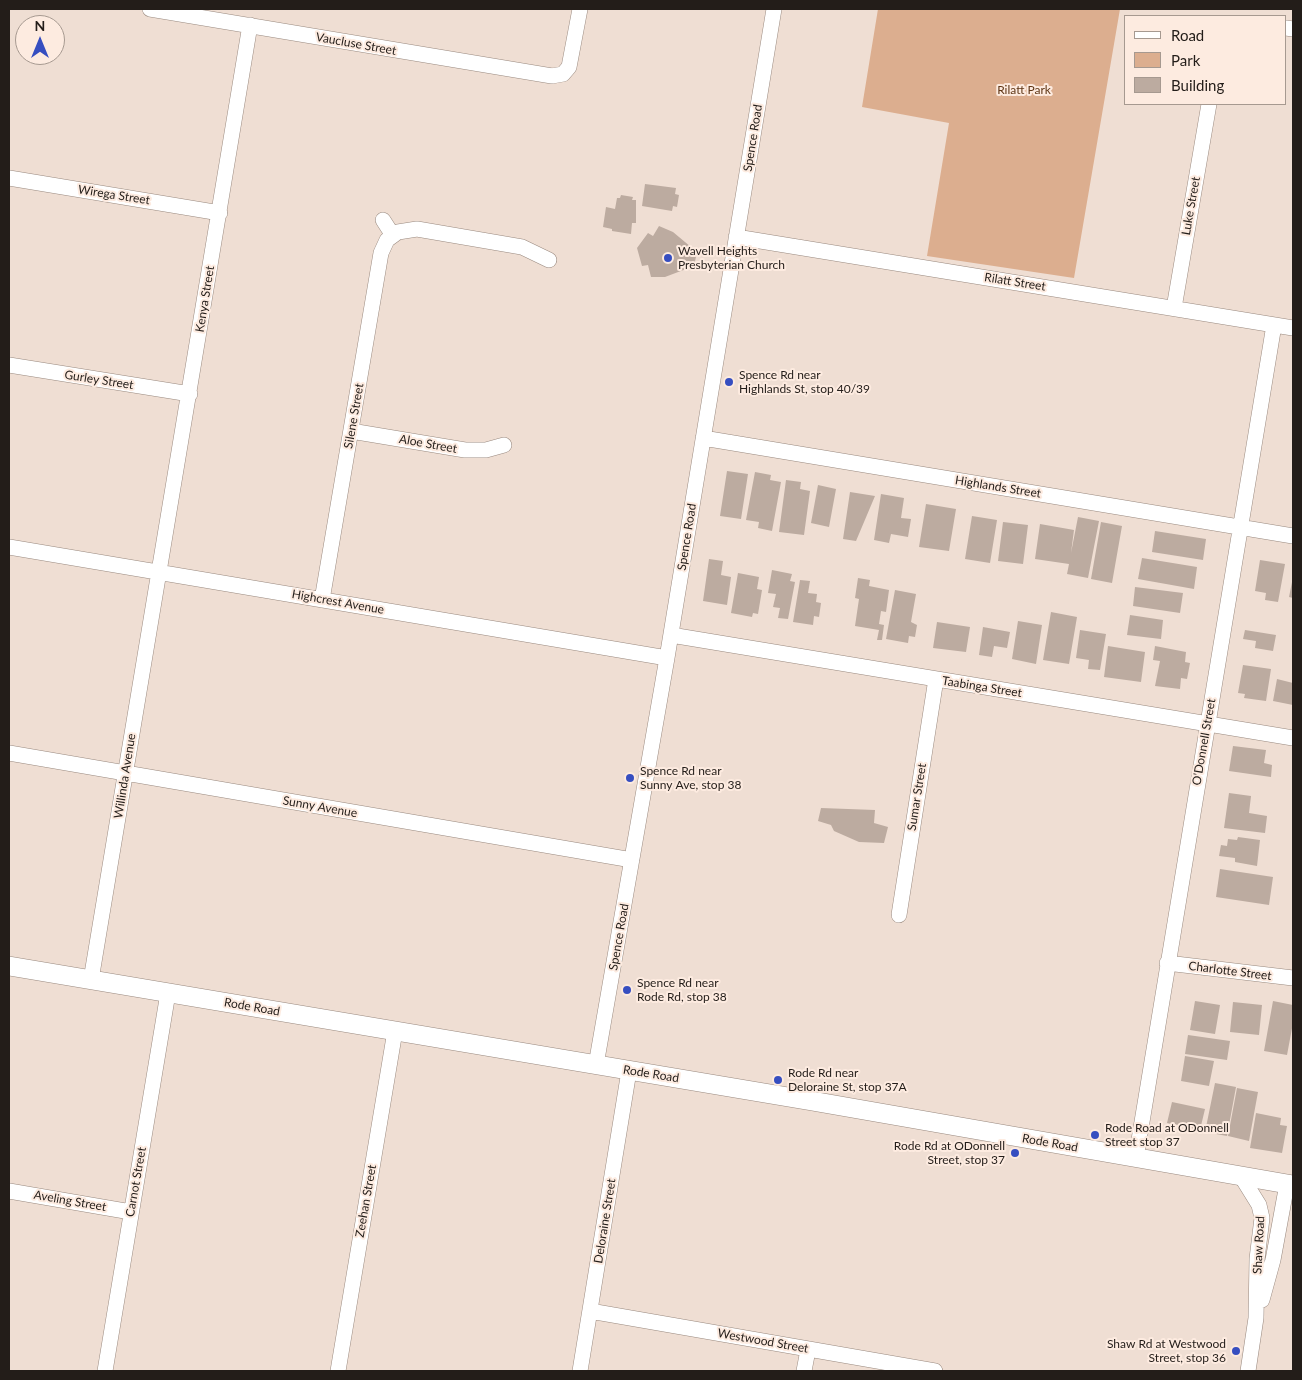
<!DOCTYPE html>
<html>
<head>
<meta charset="utf-8">
<style>
	body { margin:0 }
	#map { position:relative; width:1302px; height:1380px; overflow:hidden; background:#efded3; font-family:Lato,sans-serif }
	canvas { display:block }
	.frame { position:absolute; inset:0; border:10px solid #231d19; pointer-events:none }
	.legend { position:absolute; left:1124px; top:15px; width:162px; height:90px; box-sizing:border-box; background:#fdebe0; border:1px solid #a69990; margin:0; padding:6px 9px; list-style:none; font-size:15px; color:#231d19 }
	.legend li { display:flex; align-items:center; gap:10px; height:25px }
	.legend b { width:25px; border:1px solid #a69990 }
	.north { position:absolute; left:15px; top:15px; width:50px; height:50px; box-sizing:border-box; background:#fdebe0; border:1px solid #a69990; border-radius:50%; rotate:0deg; font-size:14px; font-weight:700; line-height:20px; text-align:center; color:#231d19 }
	.north::after { content:''; display:block; margin:auto; width:18px; height:22px; background:#364ec0; clip-path:polygon(50% 0,100% 100%,50% 72%,0 100%) }
</style>
</head>
<body>
<div id="map">
<canvas width="1302" height="1380"></canvas>
<div class="frame"></div>
<ul class="legend">
<li><b style="height:6px;background:#fff"></b>Road</li>
<li><b style="height:14px;background:#dcae8f"></b>Park</li>
<li><b style="height:14px;background:#bcaba0"></b>Building</li>
</ul>
<div class="north">N</div>
</div>
<script>
const g = document.querySelector('canvas').getContext('2d');
g.lineJoin = 'round';
function fill(path, color) { g.fillStyle = color; g.fill(path, 'evenodd'); }
const shape = rows => new Path2D(rows.map(r => 'M' + r).join(''));
function trace(path, color, width, dash) { g.strokeStyle = color; g.lineWidth = width; g.lineCap = dash ? 'butt' : 'round'; g.setLineDash(dash || []); g.stroke(path); }
function drawText(font, color, halo, rows, align = 'center') {
  g.font = font + ' Lato,sans-serif'; g.lineWidth = 4; g.setLineDash([]); g.textBaseline = 'middle'; g.strokeStyle = halo; g.fillStyle = color; for (const [text, x, y, turn = 0] of rows) {
    g.save(); g.translate(x, y); g.rotate((+turn || 0) * Math.PI / 180); g.textAlign = isNaN(turn) ? turn : align; if (halo) g.strokeText(text, 0, 0); g.fillText(text, 0, 0); g.restore();
  }
}
const green = shape([
	[878,9,1120,9,1074,278,927,256,949,123,862,107]
]);
const building = shape([
	[645,184,676,188,675,194,679,195,677,207,673,206,672,211,642,206],
	[621,195,633,197,632,200,636,200,636,223,632,223,631,234,612,231,612,229,603,227,606,207,615,209,617,198,620,198],
	[659,226,673,232,697,252,694,266,665,277,651,277,648,265,642,266,637,248,648,233,653,236],
	[727,471,748,474,741,519,720,516],
	[755,472,771,475,770,480,781,482,772,531,758,528,759,522,746,520],
	[786,480,801,482,800,489,810,491,804,535,779,532],
	[818,485,836,489,829,527,811,523],
	[850,492,875,496,856,541,843,539],
	[881,494,904,498,901,518,911,519,908,537,891,534,889,543,874,540],
	[926,504,956,509,949,551,919,547],
	[972,516,997,520,990,563,965,559],
	[1078,517,1099,521,1088,578,1067,574,1069,564,1035,559,1040,524,1074,530,1071,553],
	[1003,522,1028,525,1023,564,998,561],
	[1101,522,1122,526,1112,583,1091,579],
	[1155,531,1206,539,1203,560,1152,552],
	[1142,558,1197,567,1194,589,1138,579],
	[709,559,723,561,721,575,731,577,727,605,703,601],
	[1260,560,1285,564,1278,602,1265,600,1266,593,1255,591],
	[772,570,792,574,790,581,795,582,788,619,778,618,780,608,773,607,776,594,768,593],
	[738,573,759,577,757,589,762,590,758,614,753,613,752,617,731,613],
	[858,578,870,580,869,586,889,590,886,612,881,611,879,624,884,625,882,640,877,640,879,630,855,626,859,599,855,598],
	[800,580,810,581,808,593,817,594,816,602,821,603,819,617,814,616,813,625,793,622],
	[1292,582,1293,582,1293,598,1289,597],
	[1135,587,1183,593,1180,613,1133,606],
	[895,590,916,594,911,622,917,625,915,637,909,636,908,643,886,639],
	[1051,612,1077,617,1069,664,1043,660],
	[1130,615,1163,620,1161,639,1127,635],
	[1018,621,1042,625,1036,664,1012,659],
	[937,622,970,627,966,652,933,648],
	[983,627,1010,632,1007,648,994,646,992,657,979,655],
	[1080,630,1106,634,1100,670,1088,669,1089,660,1076,658],
	[1245,630,1276,635,1273,651,1255,648,1256,641,1243,639],
	[1108,646,1145,652,1141,682,1104,677],
	[1155,646,1186,652,1185,662,1190,663,1187,679,1181,678,1180,689,1155,686,1160,661,1153,660],
	[1243,665,1271,669,1266,701,1244,698,1245,694,1238,693],
	[1277,679,1293,683,1293,705,1273,701],
	[1233,746,1266,750,1264,763,1272,765,1271,777,1229,771],
	[1229,793,1251,796,1249,813,1267,816,1265,833,1224,828],
	[821,808,875,810,874,823,888,827,884,843,859,842,834,831,831,825,818,821],
	[1238,837,1260,840,1257,866,1235,862,1235,858,1219,856,1221,845,1227,846,1228,839,1237,840],
	[1220,869,1273,877,1269,905,1216,897],
	[1195,1001,1220,1005,1215,1034,1190,1030],
	[1273,1001,1293,1005,1293,1023,1287,1055,1264,1051],
	[1233,1002,1262,1005,1259,1035,1230,1032],
	[1188,1035,1230,1041,1227,1060,1185,1054],
	[1185,1056,1214,1061,1209,1086,1181,1081],
	[1215,1083,1236,1087,1227,1136,1205,1132],
	[1237,1088,1258,1092,1249,1141,1228,1136],
	[1172,1102,1205,1109,1200,1130,1167,1123],
	[1256,1113,1281,1118,1280,1125,1287,1126,1282,1153,1250,1148]
]);
const minor = shape([
	[150,9,552,76,563,74,569,67,580,9],
	[1286,28,1293,29],
	[9,178,220,213],
	[383,220,392,234],
	[736,237,1293,328],
	[1174,308,1209,104],
	[9,365,190,394],
	[351,431,465,450,486,450,504,445],
	[703,438,1293,536],
	[9,547,667,658],
	[322,600,381,253,387,240,398,232,417,229,522,247,549,260],
	[671,635,1293,738],
	[9,753,632,860],
	[899,915,936,679],
	[1167,963,1293,978],
	[91,980,250,25],
	[596,1065,667,658,774,9],
	[1136,1158,1274,325],
	[1241,1176,1259,1205,1262,1218,1257,1259,1256,1318,1248,1371],
	[9,1191,131,1212],
	[1262,1300,1273,1260,1287,1184],
	[590,1311,935,1371],
	[105,1371,168,993],
	[338,1371,395,1031],
	[580,1371,629,1071],
	[804,1371,808,1350]
]);
const major = shape([
	[9,966,812,1101,1293,1185]
]);
const markers = [
	[668,258,5,"#364ec0"],
	[729,382,5,"#364ec0"],
	[630,778,5,"#364ec0"],
	[627,990,5,"#364ec0"],
	[778,1080,5,"#364ec0"],
	[1095,1135,5,"#364ec0"],
	[1015,1153,5,"#364ec0"],
	[1236,1351,5,"#364ec0"]
];
const streetNames = [
	["Vaucluse Street",356,44,10],
	["Spence Road",753,138,-81],
	["Wirega Street",114,195,9],
	["Luke Street",1191,206,-80],
	["Rilatt Street",1015,282,9],
	["Kenya Street",205,299,-81],
	["Gurley Street",99,380,9],
	["Silene Street",354,416,-80],
	["Aloe Street",428,444,10],
	["Highlands Street",998,487,9],
	["Spence Road",687,537,-81],
	["Highcrest Avenue",338,602,10],
	["Taabinga Street",982,687,9],
	["O'Donnell Street",1204,742,-80],
	["Willinda Avenue",125,776,-81],
	["Sumar Street",917,797,-81],
	["Sunny Avenue",320,807,10],
	["Spence Road",619,937,-80],
	["Charlotte Street",1230,971,7],
	["Rode Road",252,1007,10],
	["Rode Road",651,1074,9],
	["Rode Road",1050,1143,10],
	["Carnot Street",136,1182,-80],
	["Aveling Street",70,1201,10],
	["Zeehan Street",366,1201,-80],
	["Deloraine Street",605,1221,-81],
	["Shaw Road",1259,1245,-87],
	["Westwood Street",763,1341,10]
];
const parkNames = [
	["Rilatt Park",1024,90]
];
const poiNames = [
	["Wavell Heights",678,251],
	["Presbyterian Church",678,265],
	["Spence Rd near",739,375],
	["Highlands St, stop 40/39",739,389],
	["Spence Rd near",640,771],
	["Sunny Ave, stop 38",640,785],
	["Spence Rd near",637,983],
	["Rode Rd, stop 38",637,997],
	["Rode Rd near",788,1073],
	["Deloraine St, stop 37A",788,1087],
	["Rode Road at ODonnell",1105,1128],
	["Street stop 37",1105,1142],
	["Rode Rd at ODonnell",1005,1146,"right"],
	["Street, stop 37",1005,1160,"right"],
	["Shaw Rd at Westwood",1226,1344,"right"],
	["Street, stop 36",1226,1358,"right"]
];
fill(green, '#dcae8f');
fill(building, '#bcaba0');
trace(minor, '#99897f', 16);
trace(major, '#99897f', 20);
trace(minor, '#fff', 15);
trace(major, '#fff', 19);
for (const [x, y, r, color] of markers) { const dot = new Path2D(); dot.arc(x, y, r, 0, 2 * Math.PI); g.fillStyle = color; g.fill(dot); trace(dot, '#fdebe0', 2); }
drawText('12px', '#231d19', '#fdebe0', streetNames);
drawText('12px', '#5f3615', '#fdebe0', parkNames);
drawText('12px', '#231d19', '#fdebe0', poiNames, 'left');
</script>
</body>
</html>
